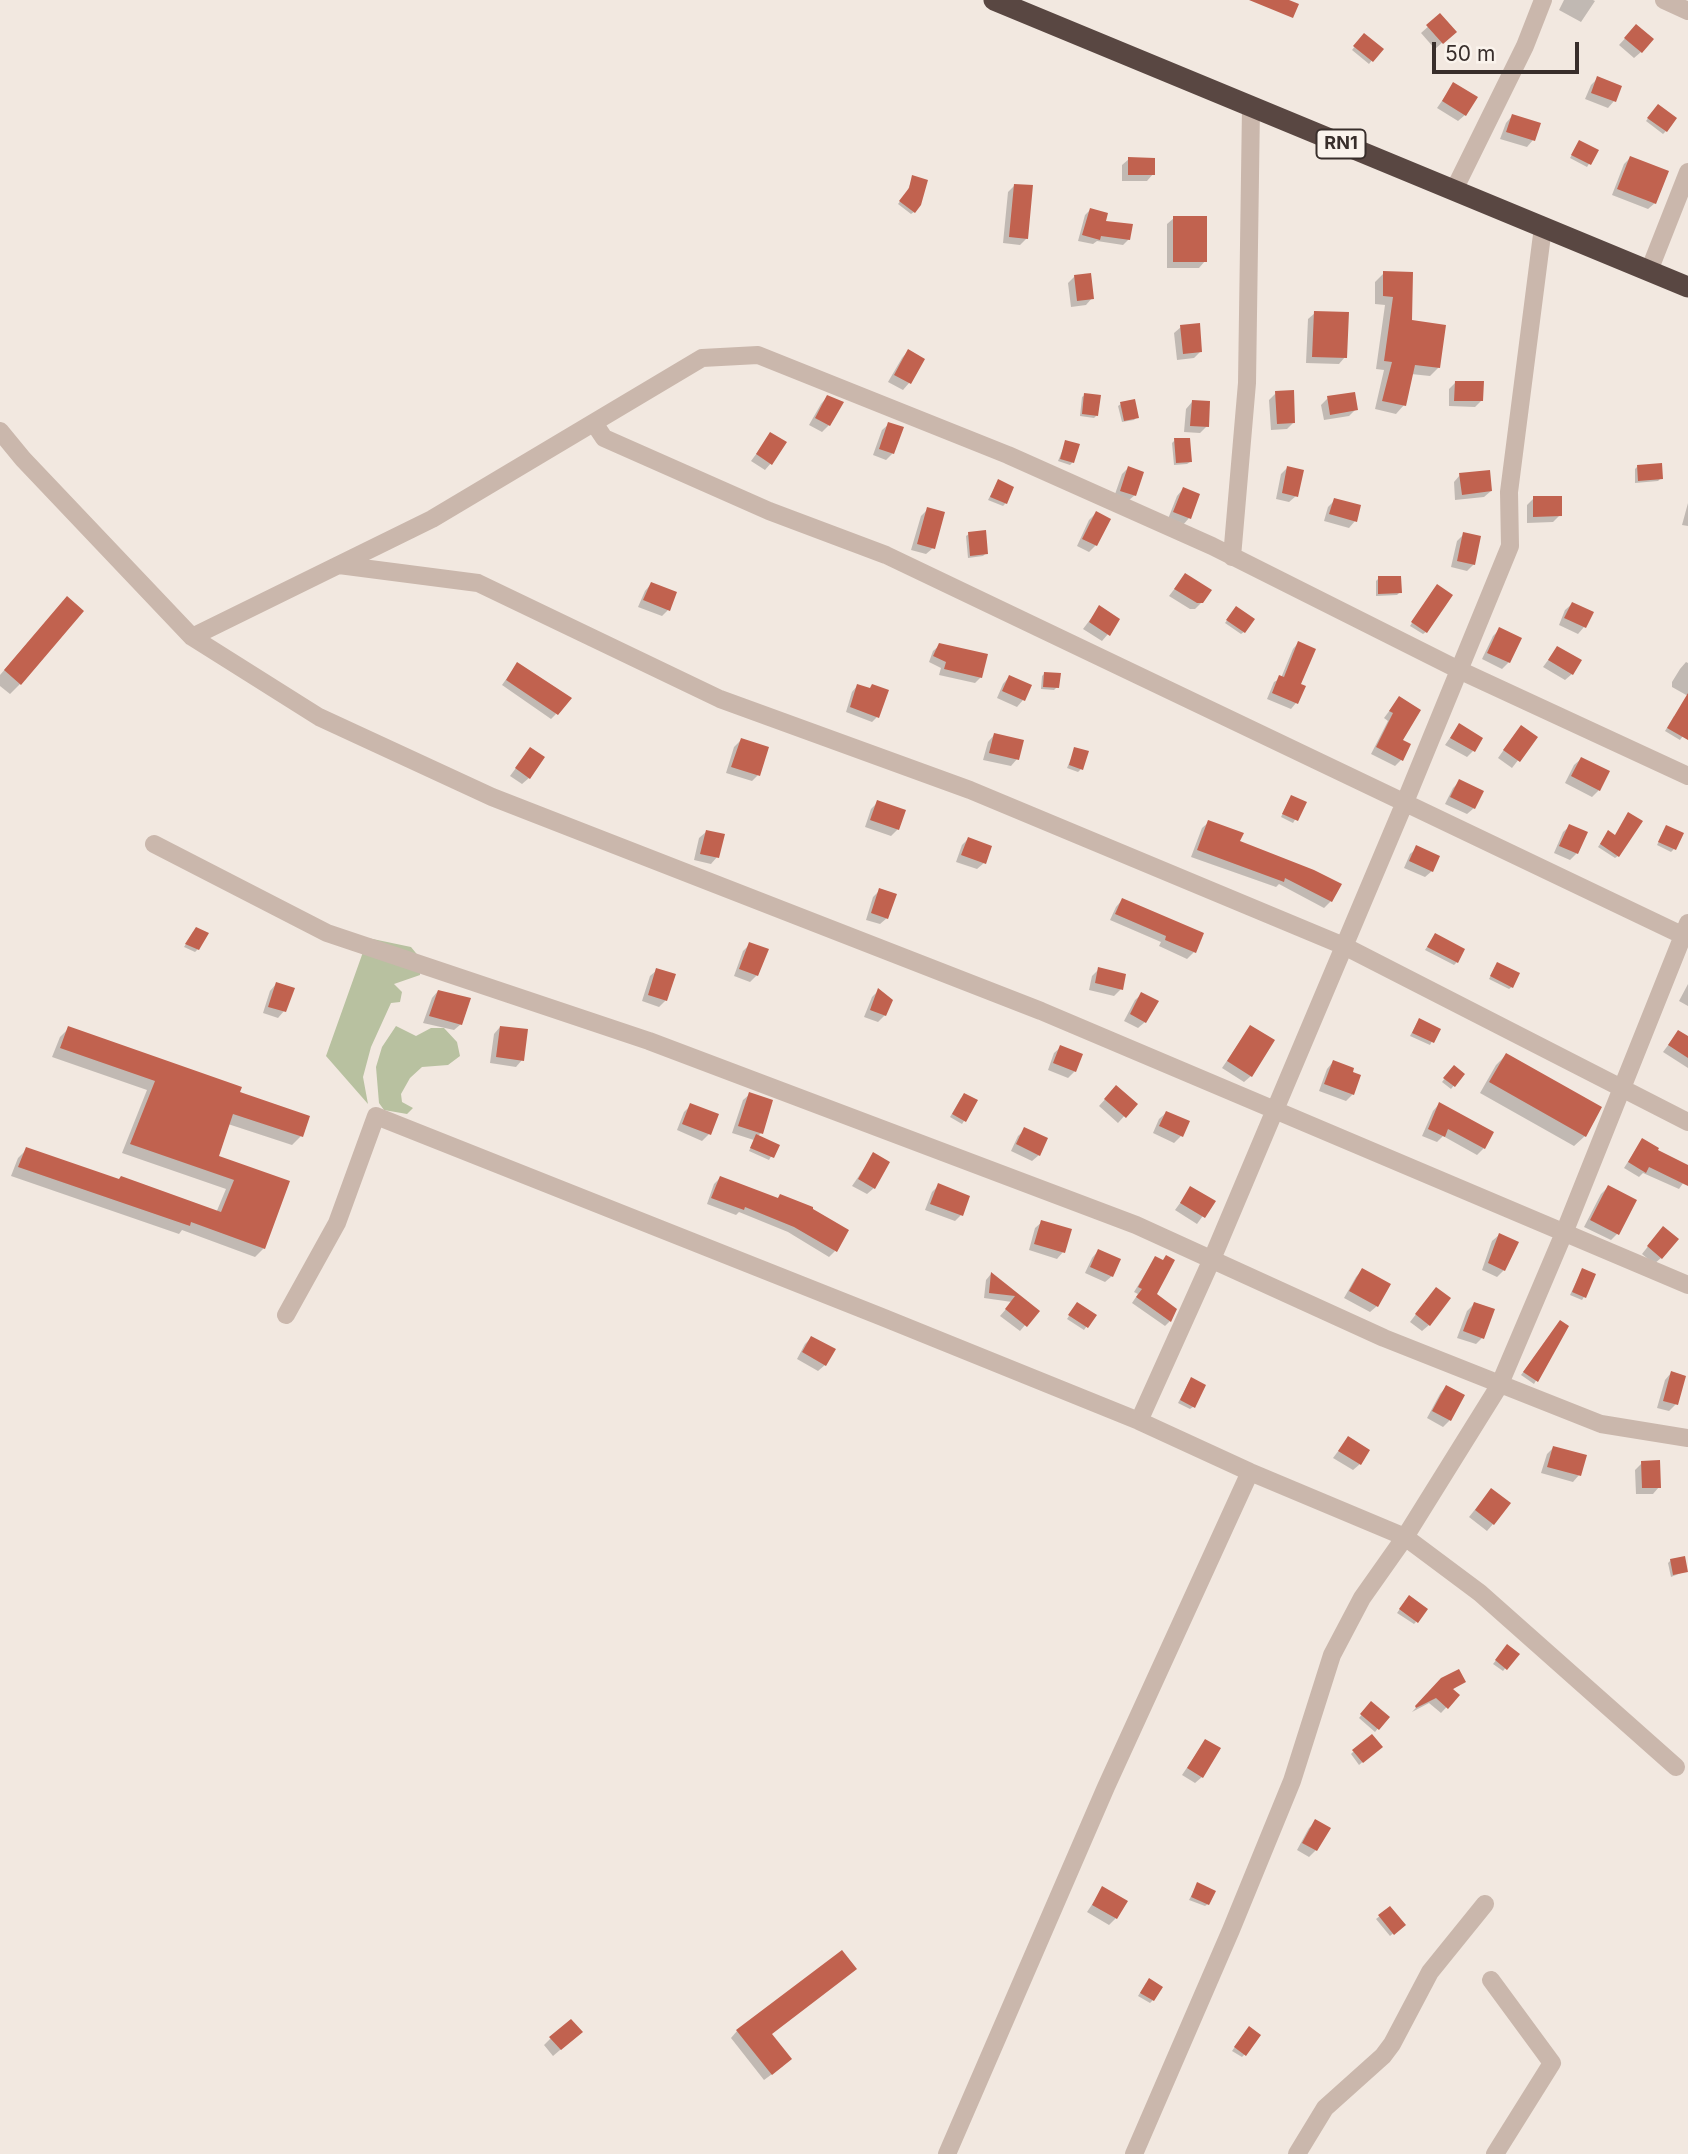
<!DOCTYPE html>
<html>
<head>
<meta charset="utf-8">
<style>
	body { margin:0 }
	#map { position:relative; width:1688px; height:2154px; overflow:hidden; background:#f2e8e0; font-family:Inter,sans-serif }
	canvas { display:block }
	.scale { position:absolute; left:1432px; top:42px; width:147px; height:32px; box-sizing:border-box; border:4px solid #382e2b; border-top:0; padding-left:9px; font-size:21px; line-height:24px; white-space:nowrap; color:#382e2b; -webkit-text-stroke:5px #faf3ec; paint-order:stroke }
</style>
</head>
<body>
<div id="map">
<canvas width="1688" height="2154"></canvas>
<div class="scale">50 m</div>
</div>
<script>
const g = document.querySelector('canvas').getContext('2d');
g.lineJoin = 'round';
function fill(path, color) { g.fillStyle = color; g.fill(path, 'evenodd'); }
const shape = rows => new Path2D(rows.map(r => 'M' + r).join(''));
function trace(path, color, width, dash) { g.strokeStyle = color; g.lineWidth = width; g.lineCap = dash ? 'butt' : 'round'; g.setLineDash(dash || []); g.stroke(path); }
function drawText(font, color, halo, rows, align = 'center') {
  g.font = font + ' Inter,sans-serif'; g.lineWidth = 6; g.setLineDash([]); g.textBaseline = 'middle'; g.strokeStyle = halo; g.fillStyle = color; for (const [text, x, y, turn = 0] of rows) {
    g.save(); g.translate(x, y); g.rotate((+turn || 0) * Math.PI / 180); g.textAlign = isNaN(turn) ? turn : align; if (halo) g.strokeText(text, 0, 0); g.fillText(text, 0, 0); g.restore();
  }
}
const green = shape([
	[368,938,411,947,420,958,420,975,394,984,402,992,400,1002,391,1003,371,1047,363,1077,368,1104,326,1056],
	[396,1026,416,1036,431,1028,444,1028,457,1042,460,1056,448,1065,422,1067,410,1078,401,1094,402,1102,413,1108,407,1114,384,1110,379,1103,376,1067,382,1047]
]);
const shadow = shape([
	[1564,0,1593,0,1595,1,1581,22,1559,10],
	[1440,16,1454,32,1435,49,1421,33],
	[1630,33,1641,52,1634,58,1619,45],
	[1364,35,1381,49,1369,64,1352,50],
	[1598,78,1620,87,1614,101,1608,108,1585,99,1591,85],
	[1453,85,1465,115,1458,121,1437,108],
	[1655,109,1666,131,1663,134,1646,121],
	[1512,116,1533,140,1527,147,1500,139,1506,123],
	[1577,145,1597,151,1587,167,1570,158],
	[1630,158,1655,203,1648,209,1612,195,1624,164],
	[1129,159,1153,174,1147,181,1122,181,1122,165],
	[913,177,914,212,911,214,898,204,907,192],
	[1014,186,1027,238,1020,245,1003,243,1008,192],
	[1090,210,1103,223,1129,239,1123,245,1097,241,1093,244,1078,241,1085,215],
	[1174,218,1205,261,1199,268,1167,268,1167,224],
	[1384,273,1410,322,1439,367,1430,376,1411,374,1404,405,1396,414,1375,409,1384,370,1376,369,1385,305,1375,304,1375,282],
	[1075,276,1092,298,1086,305,1071,307,1068,283],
	[1315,313,1345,357,1339,364,1306,363,1308,319],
	[1181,327,1200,352,1194,358,1177,360,1174,333],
	[908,351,909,383,903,390,888,382,902,358],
	[1456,382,1482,400,1475,407,1449,406,1449,389],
	[1276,393,1294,422,1287,429,1271,430,1269,400],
	[1085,395,1097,415,1094,418,1080,416,1082,397],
	[827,397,829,425,822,432,809,425,821,404],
	[1328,398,1356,409,1349,416,1324,420,1321,405],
	[1192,402,1207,426,1200,433,1184,432,1186,409],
	[1121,404,1137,417,1134,420,1122,422,1118,406],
	[889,424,893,453,886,460,873,455,882,430],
	[771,434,771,463,765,470,751,461],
	[1175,440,1190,462,1187,464,1174,465,1172,443],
	[1066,442,1073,462,1070,465,1058,461],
	[1637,467,1661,478,1658,481,1635,483,1635,469],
	[1128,468,1135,495,1128,501,1114,497,1122,474],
	[1287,468,1296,496,1289,502,1276,499,1281,474],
	[1460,475,1491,491,1484,497,1455,500,1454,482],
	[998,481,1006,503,1003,506,988,500],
	[1183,489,1189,518,1183,525,1168,519,1177,496],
	[1534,498,1560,515,1553,522,1527,523,1527,505],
	[1335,500,1355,521,1349,528,1324,521,1328,507],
	[1688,503,1688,526,1682,525],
	[928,509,933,548,926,554,911,550,921,516],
	[1096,513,1096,545,1089,552,1077,546,1089,520],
	[969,534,986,553,983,556,968,558,966,536],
	[1464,534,1474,564,1467,571,1451,567,1457,541],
	[1185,575,1202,602,1195,609,1190,609,1169,596],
	[1379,578,1400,592,1397,595,1376,596,1376,581],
	[651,584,668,610,662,616,638,607,645,591],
	[1434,589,1426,632,1423,634,1410,626],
	[1572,604,1584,627,1578,634,1559,625,1565,610],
	[1099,608,1108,634,1102,641,1083,629],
	[57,609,20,684,10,694,0,686,0,675],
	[1234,611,1244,632,1241,634,1225,623],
	[1499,630,1509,662,1502,669,1482,659,1493,636],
	[1298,643,1299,685,1296,703,1291,709,1267,699,1274,682,1281,678,1293,649],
	[940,645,981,677,975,683,939,675,941,668,929,662,933,651],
	[1557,648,1572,674,1565,680,1543,667],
	[1686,662,1688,663,1688,696,1672,687,1672,682,1680,669],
	[517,664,556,714,551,719,502,685],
	[1045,673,1057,687,1054,690,1041,689,1042,676],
	[1009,677,1023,700,1017,707,997,698,1003,684],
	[857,686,877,717,872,722,846,712,852,692],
	[1399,698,1401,760,1395,766,1371,754,1388,721,1384,718],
	[1674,716,1688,720,1688,729,1680,740,1665,731],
	[1459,725,1473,751,1467,757,1445,745],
	[1515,734,1536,737,1512,768,1498,758],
	[994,735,1017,759,1011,766,983,760,988,742],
	[741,740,758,775,752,781,726,773,734,747],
	[530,749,529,778,522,784,510,776],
	[1075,749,1081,769,1078,772,1067,768],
	[1581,759,1599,790,1592,797,1565,783,1574,765],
	[1459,782,1474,808,1467,814,1445,804,1453,788],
	[1289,800,1305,803,1293,823,1281,817],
	[878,802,898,829,891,836,865,827,871,809],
	[1209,822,1238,842,1331,901,1324,908,1279,884,1276,887,1191,857,1202,828],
	[1570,826,1577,853,1570,860,1554,853,1563,832],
	[1664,830,1674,849,1671,852,1657,845],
	[706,832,717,857,711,864,694,860,699,838],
	[1606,835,1618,856,1615,858,1598,847],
	[968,839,984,863,977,869,956,862,962,845],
	[1417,848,1432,871,1425,877,1404,868,1410,854],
	[880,890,887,918,880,924,866,920,873,897],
	[1122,900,1194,952,1187,959,1159,946,1161,942,1110,920,1116,907],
	[193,932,198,949,195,952,184,947],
	[1433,938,1457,962,1454,965,1425,950],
	[750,944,757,975,750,982,734,976,743,951],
	[1495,967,1512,987,1509,989,1489,979],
	[1099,969,1121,989,1114,996,1089,990,1092,976],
	[657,970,666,1000,659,1007,642,1001,650,976],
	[276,984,284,1011,278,1018,263,1013,270,991],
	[1688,984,1688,1006,1679,1001],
	[438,991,461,1024,454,1030,423,1023,432,998],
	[878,991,885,1015,878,1022,864,1017,872,997],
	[1142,994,1145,1022,1138,1028,1124,1021,1135,1000],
	[1417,1023,1438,1030,1430,1045,1410,1036],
	[500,1027,522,1060,516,1067,490,1063,494,1034],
	[1250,1027,1251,1076,1244,1082,1222,1068],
	[69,1028,238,1093,308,1117,301,1136,292,1145,228,1124,216,1157,287,1182,264,1248,255,1257,182,1230,179,1234,11,1176,18,1158,27,1149,216,1213,226,1189,122,1153,147,1090,52,1057,60,1037],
	[1678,1032,1688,1038,1688,1068,1663,1052],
	[1061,1047,1075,1071,1068,1078,1048,1070,1054,1053],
	[1506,1055,1585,1136,1574,1146,1480,1093,1496,1065],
	[1333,1062,1353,1094,1346,1101,1319,1091,1327,1069],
	[1454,1067,1463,1075,1451,1089,1442,1082],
	[1116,1087,1135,1104,1118,1123,1099,1106],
	[750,1094,761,1133,757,1137,777,1146,769,1160,749,1151,754,1140,732,1133,743,1100],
	[961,1098,964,1121,962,1124,950,1117],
	[1439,1104,1484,1148,1477,1155,1443,1136,1437,1142,1422,1136,1433,1111],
	[691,1105,709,1134,702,1141,677,1130,684,1112],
	[1166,1113,1181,1136,1174,1143,1153,1133,1159,1119],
	[1025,1130,1039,1155,1032,1161,1011,1151,1018,1136],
	[1642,1140,1656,1151,1688,1167,1688,1176,1679,1189,1643,1173,1639,1177,1624,1168],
	[874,1154,874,1188,867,1194,852,1186],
	[720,1178,777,1199,780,1196,835,1251,829,1257,788,1232,739,1212,736,1215,707,1204,714,1184],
	[939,1185,961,1215,955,1221,925,1210,932,1192],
	[1608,1187,1617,1234,1611,1240,1584,1227,1601,1194],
	[1191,1188,1213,1202,1197,1224,1175,1210],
	[1042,1222,1063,1252,1057,1259,1029,1250,1035,1228],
	[1499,1235,1517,1243,1504,1270,1497,1277,1482,1270,1492,1241],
	[1657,1235,1661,1258,1654,1264,1642,1254],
	[1098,1251,1112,1276,1105,1282,1085,1273,1092,1258],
	[1155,1258,1155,1294,1170,1321,1165,1326,1132,1303,1138,1294,1134,1292],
	[1362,1270,1377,1306,1370,1312,1344,1298,1356,1277],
	[1582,1270,1584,1297,1582,1300,1570,1295],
	[991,1274,1037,1311,1020,1331,1000,1316,1012,1302,984,1298,986,1280],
	[1430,1296,1429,1325,1422,1331,1410,1322],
	[1474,1304,1482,1338,1476,1344,1457,1338,1467,1311],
	[1075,1307,1094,1316,1084,1330,1067,1319],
	[1558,1325,1567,1326,1534,1384,1521,1375],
	[811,1338,825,1365,818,1371,797,1359,805,1344],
	[1671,1373,1676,1404,1669,1411,1657,1408,1665,1380],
	[1189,1382,1193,1407,1190,1409,1178,1403],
	[1446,1387,1450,1420,1443,1427,1427,1418,1440,1394],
	[1348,1438,1360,1464,1353,1470,1333,1458],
	[1553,1448,1579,1475,1573,1482,1541,1473,1547,1454],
	[1642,1463,1659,1487,1653,1494,1636,1494,1635,1470],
	[1485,1497,1493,1524,1487,1531,1469,1517],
	[1671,1560,1686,1571,1671,1577,1668,1563],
	[1406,1600,1416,1622,1414,1624,1397,1613],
	[1505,1649,1517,1654,1503,1671,1493,1664],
	[1442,1680,1464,1681,1452,1690,1458,1695,1441,1713,1429,1703,1412,1712],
	[1371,1703,1387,1717,1375,1732,1359,1718],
	[1205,1741,1202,1777,1195,1783,1182,1775],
	[1380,1747,1359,1765,1351,1754,1353,1752],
	[1316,1822,1316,1850,1309,1857,1297,1850,1309,1828],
	[1197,1885,1208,1904,1205,1906,1189,1900],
	[1103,1888,1116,1918,1109,1925,1087,1912],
	[1390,1908,1403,1925,1390,1936,1376,1919],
	[1146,1983,1153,2000,1150,2003,1138,1996],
	[737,2031,771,2035,783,2066,764,2080,731,2038],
	[1246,2031,1244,2055,1242,2057,1232,2051],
	[551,2038,574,2038,553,2056,544,2045]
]);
const building = shape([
	[1249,0,1289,0,1299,4,1293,18],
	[1440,13,1457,32,1443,44,1426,25],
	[1636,24,1654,39,1642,53,1624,38],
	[1364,33,1384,49,1373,62,1353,46],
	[1597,76,1622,86,1616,102,1591,93],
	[1453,82,1478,97,1466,116,1442,101],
	[1658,104,1677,118,1667,132,1647,118],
	[1512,114,1541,123,1535,141,1506,132],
	[1579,140,1599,150,1591,165,1571,155],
	[1630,156,1669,171,1656,204,1617,189],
	[1128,157,1155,158,1155,175,1128,175],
	[912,175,928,180,921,205,915,213,899,201,909,188],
	[1014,184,1033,185,1028,239,1009,237],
	[1090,208,1108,213,1106,221,1133,224,1130,240,1101,236,1100,240,1082,235],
	[1173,216,1207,216,1207,262,1173,262],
	[1383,271,1413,272,1412,320,1446,325,1440,368,1415,365,1406,406,1382,401,1392,362,1384,361,1393,297,1383,296],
	[1091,273,1094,299,1077,301,1074,275],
	[1314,311,1349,312,1347,358,1312,357],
	[1200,323,1202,352,1183,354,1180,325],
	[908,349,925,359,911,384,894,375],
	[1455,381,1484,381,1483,401,1454,401],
	[1294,390,1295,423,1277,424,1275,391],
	[1355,392,1358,410,1330,415,1327,396],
	[1084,393,1101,395,1098,416,1082,414],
	[827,395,844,402,830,426,815,418],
	[1135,399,1139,418,1124,421,1120,402],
	[1192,400,1210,401,1209,427,1190,426],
	[888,422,904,427,894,454,879,449],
	[770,432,787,442,772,465,756,454],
	[1174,438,1190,438,1192,462,1176,463],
	[1065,440,1080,444,1074,463,1060,459],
	[1662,463,1663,479,1638,481,1637,465],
	[1128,466,1144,472,1136,496,1120,491],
	[1287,466,1304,470,1298,497,1282,493],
	[1490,470,1492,491,1462,495,1459,473],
	[998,479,1014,487,1007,504,990,497],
	[1183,487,1200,494,1191,519,1173,512],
	[1533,496,1562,496,1562,516,1533,517],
	[1334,498,1361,505,1357,522,1329,514],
	[927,507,945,512,935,549,917,544],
	[1096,511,1111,519,1097,546,1082,539],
	[986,530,988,554,970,556,968,532],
	[1463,532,1481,536,1475,565,1457,561],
	[1185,573,1212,590,1203,603,1197,603,1174,589],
	[1378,576,1401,576,1402,593,1378,594],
	[651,582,677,592,670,611,643,600],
	[1437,584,1453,595,1427,633,1411,622],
	[67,596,84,611,21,685,4,670],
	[1572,602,1594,612,1586,628,1564,618],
	[1099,605,1120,619,1110,636,1089,622],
	[1236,606,1255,619,1245,633,1226,620],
	[1499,627,1522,638,1510,663,1487,653],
	[1298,641,1316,649,1301,684,1306,686,1298,704,1272,693,1279,675,1284,677],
	[939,643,988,654,982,678,944,669,946,662,933,656],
	[1557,646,1582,660,1573,675,1548,660],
	[517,662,572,698,558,715,506,680],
	[1044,672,1061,673,1059,688,1043,687],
	[1009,675,1032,685,1025,701,1002,691],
	[857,684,870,688,872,684,889,690,879,718,850,707],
	[1688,693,1688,740,1667,728],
	[1399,696,1421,710,1403,740,1411,744,1403,761,1376,747,1393,713,1389,711],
	[1459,723,1483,738,1475,752,1450,738],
	[1521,725,1538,737,1520,762,1503,750],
	[994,733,1024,740,1019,760,989,753],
	[741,738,769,747,760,776,731,767],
	[530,747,545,757,530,779,515,768],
	[1074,747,1089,751,1083,770,1069,765],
	[1581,757,1610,771,1600,791,1571,776],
	[1459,779,1484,791,1475,809,1450,797],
	[1291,795,1307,802,1298,821,1282,814],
	[877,800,906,810,899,830,870,820],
	[1628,812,1643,821,1619,857,1600,844,1608,830,1615,835],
	[1208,820,1244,833,1240,841,1314,870,1342,884,1332,902,1285,878,1284,882,1197,850],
	[1569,824,1588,832,1578,854,1559,846],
	[1666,825,1684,833,1676,850,1658,842],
	[706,830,725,834,719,858,700,854],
	[968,837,992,846,986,864,961,855],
	[1416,845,1440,856,1433,872,1409,861],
	[879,888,897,894,888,919,871,913],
	[1122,898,1204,933,1196,953,1165,940,1166,936,1115,914],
	[196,927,209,933,199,950,185,944],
	[1435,933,1465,949,1458,963,1427,947],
	[749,942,769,949,758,976,739,969],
	[1497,962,1520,973,1513,988,1490,976],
	[1098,967,1126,974,1123,990,1095,983],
	[656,968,676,974,667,1001,648,995],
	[276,982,295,988,286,1012,268,1007],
	[878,988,893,1000,886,1016,870,1010],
	[438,990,471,998,462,1025,429,1016],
	[1141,992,1159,1001,1146,1023,1130,1014],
	[1419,1018,1441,1029,1434,1043,1412,1033],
	[1250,1025,1275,1040,1252,1077,1227,1061],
	[68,1026,242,1087,240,1092,310,1116,303,1137,233,1114,219,1156,290,1181,265,1249,191,1222,190,1226,18,1167,26,1147,119,1179,121,1176,221,1212,234,1180,130,1144,155,1081,60,1048],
	[500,1026,528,1029,524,1061,496,1057],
	[1678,1030,1688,1036,1688,1058,1668,1045],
	[1060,1045,1083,1054,1076,1072,1053,1063],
	[1506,1053,1602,1107,1586,1137,1489,1082],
	[1333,1060,1354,1068,1353,1072,1361,1075,1354,1095,1324,1084],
	[1454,1065,1465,1074,1455,1087,1443,1078],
	[1116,1085,1138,1104,1126,1118,1104,1099],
	[749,1092,773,1100,763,1134,738,1126],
	[964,1093,978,1100,966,1122,952,1114],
	[1439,1102,1494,1132,1485,1149,1448,1129,1445,1137,1428,1129],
	[690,1103,719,1114,711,1135,682,1124],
	[1166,1111,1190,1121,1183,1137,1159,1126],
	[1024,1127,1048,1138,1040,1156,1016,1144],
	[756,1134,780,1145,774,1158,750,1148],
	[1642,1138,1659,1148,1658,1150,1688,1165,1688,1186,1649,1167,1646,1173,1628,1162],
	[873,1152,890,1162,875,1189,858,1179],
	[720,1176,778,1198,780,1194,813,1207,813,1209,849,1230,837,1252,794,1227,745,1207,744,1210,711,1198],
	[938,1183,970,1196,963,1216,930,1204],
	[1608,1185,1637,1200,1619,1235,1590,1220],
	[1190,1186,1216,1201,1205,1218,1180,1203],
	[1041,1220,1072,1229,1065,1253,1034,1244],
	[1663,1226,1679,1239,1662,1259,1647,1246],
	[1499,1233,1519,1242,1505,1271,1488,1263],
	[1098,1249,1121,1259,1113,1277,1090,1267],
	[1166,1255,1175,1260,1157,1294,1177,1309,1171,1322,1136,1297,1142,1289,1138,1287,1155,1256,1163,1260],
	[1362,1268,1391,1284,1378,1307,1349,1291],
	[1582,1268,1596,1274,1586,1298,1572,1292],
	[991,1272,1040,1311,1027,1327,1005,1309,1015,1296,989,1293],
	[1436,1287,1451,1298,1430,1326,1415,1314],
	[1077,1302,1097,1315,1088,1328,1068,1315],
	[1474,1302,1495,1309,1484,1339,1463,1331],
	[1560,1320,1569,1326,1538,1382,1523,1372],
	[811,1336,836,1349,826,1366,802,1352],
	[1671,1371,1686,1376,1678,1405,1663,1401],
	[1191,1377,1206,1385,1195,1408,1180,1400],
	[1446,1385,1465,1395,1451,1421,1432,1411],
	[1348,1436,1370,1450,1361,1465,1338,1451],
	[1553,1446,1587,1455,1581,1476,1547,1467],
	[1660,1460,1661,1488,1642,1488,1641,1461],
	[1491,1488,1511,1503,1494,1525,1475,1510],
	[1685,1556,1688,1572,1673,1575,1670,1559],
	[1409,1595,1428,1609,1418,1623,1399,1609],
	[1507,1644,1520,1654,1507,1670,1495,1660],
	[1459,1669,1466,1682,1453,1689,1460,1695,1448,1709,1436,1698,1416,1708,1415,1706,1441,1678],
	[1371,1701,1390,1717,1379,1730,1360,1714],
	[1372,1734,1383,1747,1363,1763,1352,1750],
	[1205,1739,1221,1748,1203,1778,1187,1768],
	[1315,1819,1331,1828,1317,1851,1302,1843],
	[1197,1882,1216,1891,1209,1905,1191,1897],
	[1102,1886,1128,1901,1117,1919,1092,1905],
	[1390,1906,1406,1925,1394,1935,1378,1915],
	[842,1950,857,1969,772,2034,792,2059,772,2075,736,2030],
	[1149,1978,1163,1987,1154,2001,1140,1993],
	[571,2019,583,2032,561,2050,549,2037],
	[1249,2026,1261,2035,1246,2056,1234,2047]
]);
const street = shape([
	[1664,0,1688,11],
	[1454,190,1525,46,1543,0],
	[1649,271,1688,172],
	[594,423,604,438,769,511,886,555,1688,938],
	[0,431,23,459,192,637,319,717,492,797,1041,1011,1688,1285],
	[1232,557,1247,383,1251,107],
	[339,565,478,583,720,699,970,790,1344,946,1688,1122],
	[192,637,432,519,702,358,758,355,1008,455,1212,546,1459,670,1688,776],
	[154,844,327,933,649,1041,1136,1225,1384,1338,1601,1424,1688,1438],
	[286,1315,337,1223,376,1116,882,1317,1139,1421,1250,1472,1405,1537,1480,1593,1676,1767],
	[1139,1421,1212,1259,1405,802,1510,546,1509,492,1543,227],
	[1491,1980,1552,2063,1495,2154],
	[947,2154,1106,1787,1250,1472],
	[1134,2154,1231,1930,1292,1781,1332,1655,1362,1598,1405,1537,1499,1386,1564,1233,1688,923],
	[1297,2154,1325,2108,1383,2056,1392,2044,1430,1972,1485,1904]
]);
const highway = shape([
	[994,0,1688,287]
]);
const shields = [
	[1341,144,49]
];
const shieldNames = [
	["RN1",1341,144]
];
fill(green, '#b8c1a0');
fill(shadow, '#0003');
fill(building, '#c1624f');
trace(street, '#cab7ac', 18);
trace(highway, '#594742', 21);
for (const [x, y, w] of shields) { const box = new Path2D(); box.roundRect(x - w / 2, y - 14.5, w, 29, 5); g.fillStyle = '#faf3ec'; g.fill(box); trace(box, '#382e2b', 2); }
drawText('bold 18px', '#382e2b', null, shieldNames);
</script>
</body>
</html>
